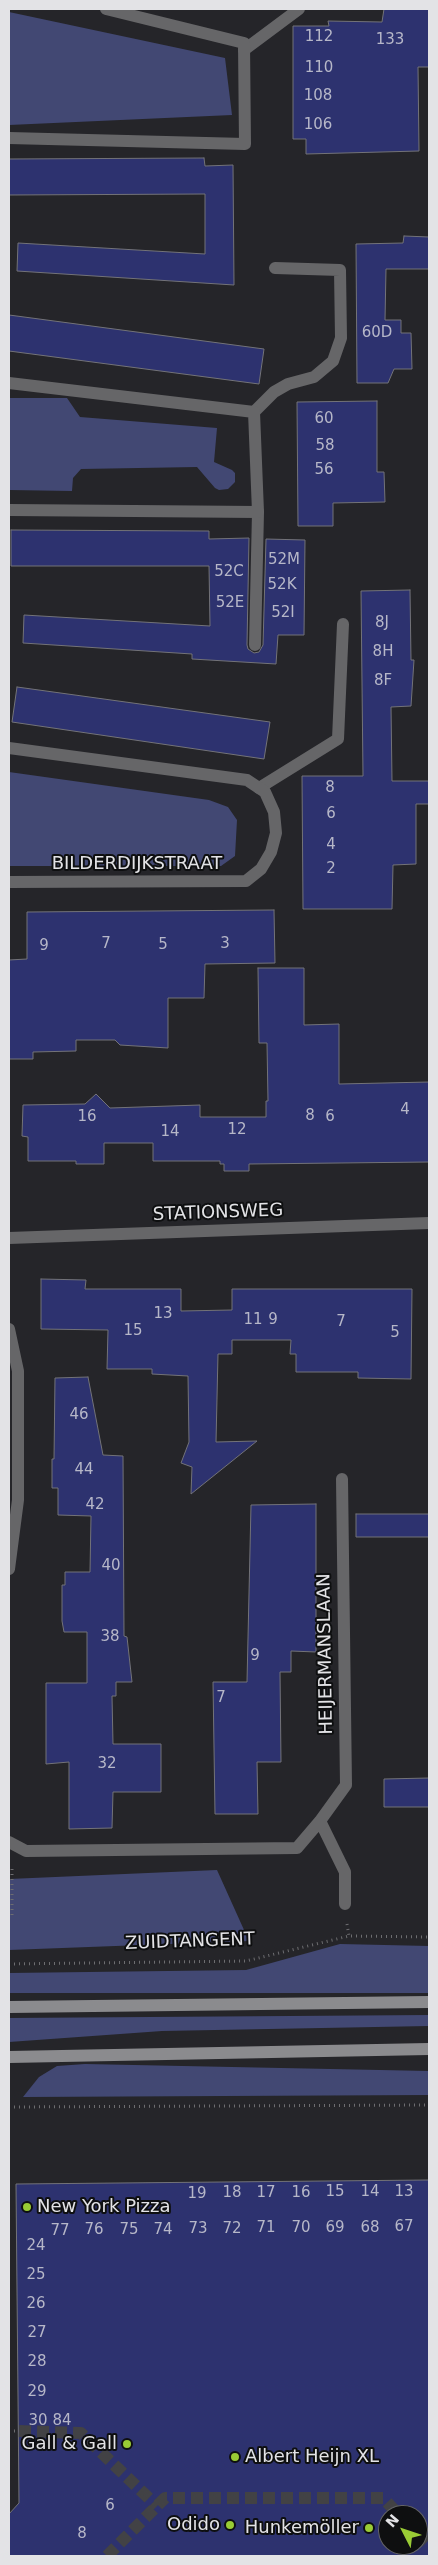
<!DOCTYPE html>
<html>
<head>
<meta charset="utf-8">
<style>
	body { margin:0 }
	#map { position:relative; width:438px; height:2565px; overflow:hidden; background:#252529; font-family:"DejaVu Sans",sans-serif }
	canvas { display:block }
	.frame { position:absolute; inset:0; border:10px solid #e3e3e6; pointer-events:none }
	.north { position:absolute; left:378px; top:2505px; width:50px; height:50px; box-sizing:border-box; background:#0e0f10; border:1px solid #636466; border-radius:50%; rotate:311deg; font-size:14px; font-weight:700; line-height:20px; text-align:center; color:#e3e3e6 }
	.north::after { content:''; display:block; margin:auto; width:18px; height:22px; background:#99cb35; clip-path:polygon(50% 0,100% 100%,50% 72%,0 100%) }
</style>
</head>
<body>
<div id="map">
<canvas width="438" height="2565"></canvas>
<div class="frame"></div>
<div class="north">N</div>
</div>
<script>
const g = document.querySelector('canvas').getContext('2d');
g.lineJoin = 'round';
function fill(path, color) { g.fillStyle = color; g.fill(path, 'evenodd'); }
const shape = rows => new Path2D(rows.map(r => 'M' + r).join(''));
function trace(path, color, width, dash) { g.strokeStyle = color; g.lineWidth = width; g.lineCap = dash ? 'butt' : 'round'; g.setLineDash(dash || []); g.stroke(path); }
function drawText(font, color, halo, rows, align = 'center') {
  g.font = font + ' "DejaVu Sans",sans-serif'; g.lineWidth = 4; g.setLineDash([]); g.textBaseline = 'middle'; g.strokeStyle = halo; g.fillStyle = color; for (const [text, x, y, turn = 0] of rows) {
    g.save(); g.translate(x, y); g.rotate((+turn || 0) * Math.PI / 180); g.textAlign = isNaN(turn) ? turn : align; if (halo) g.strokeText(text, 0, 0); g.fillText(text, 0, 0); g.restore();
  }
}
const green = shape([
	[9,12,225,58,232,115,9,125],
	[9,398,67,398,80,417,217,428,214,462,232,470,235,473,235,482,228,489,219,490,215,488,197,467,81,469,73,478,72,491,9,490],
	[9,772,209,800,228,807,237,820,235,856,221,866,9,866],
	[217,1870,249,1941,9,1950,9,1879],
	[340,1944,429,1946,429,1993,9,1993,9,1973,246,1970],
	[429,2015,429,2026,162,2031,9,2042,9,2018],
	[85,2064,429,2071,429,2095,23,2097,39,2077,57,2066]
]);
const building = shape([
	[384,9,429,9,429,67,418,67,419,151,306,154,306,139,293,139,293,26,329,26,328,21,382,22,384,9],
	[204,158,205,166,233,165,234,285,17,271,18,243,205,254,205,194,9,195,9,159,204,158],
	[404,236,429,237,429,269,386,269,385,320,401,320,401,333,411,333,412,369,394,369,388,383,357,383,356,244,403,243,404,236],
	[9,315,264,349,259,384,9,351,9,315],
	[377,401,377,472,384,472,385,502,333,503,333,526,298,526,297,402,377,401],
	[11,530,209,531,209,539,249,538,247,645,248,649,254,653,259,652,263,645,266,539,305,540,304,635,278,635,276,664,192,659,192,654,23,643,24,615,210,626,209,566,11,566,11,530],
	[410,590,411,660,414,660,411,706,391,707,392,781,429,781,429,804,416,804,416,864,393,865,392,909,303,909,302,776,363,776,361,591,410,590],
	[17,687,270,722,264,759,12,722,17,687],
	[274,910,275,963,205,964,204,998,168,998,168,1048,120,1045,115,1040,76,1040,76,1051,33,1052,33,1059,9,1059,9,960,27,959,27,912,274,910],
	[258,968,304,968,304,1025,339,1024,339,1084,429,1082,429,1162,249,1164,249,1171,224,1171,224,1164,220,1164,220,1161,153,1161,153,1143,104,1143,104,1164,76,1164,76,1161,28,1161,28,1137,22,1136,23,1105,85,1104,96,1094,110,1108,200,1105,200,1117,266,1117,266,1101,268,1101,267,1043,259,1043,258,968],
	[41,1279,86,1280,85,1289,181,1289,181,1311,232,1310,232,1289,412,1289,411,1379,358,1378,358,1372,296,1372,296,1354,290,1354,291,1340,232,1340,232,1354,218,1354,216,1442,257,1441,191,1494,192,1467,181,1463,189,1442,188,1376,152,1374,152,1369,107,1369,108,1330,41,1329,41,1279],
	[88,1377,103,1455,123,1456,124,1636,127,1637,132,1682,116,1682,116,1696,112,1696,113,1744,161,1744,161,1792,113,1792,112,1828,69,1829,69,1762,46,1764,46,1683,87,1683,87,1632,64,1632,62,1621,62,1585,65,1585,65,1572,90,1572,91,1516,58,1515,58,1488,52,1488,52,1459,54,1459,55,1378,88,1377],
	[316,1504,316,1652,291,1651,291,1672,280,1672,281,1762,257,1762,258,1814,215,1814,213,1682,247,1682,251,1505,316,1504],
	[356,1514,429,1514,429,1537,356,1537,356,1514],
	[429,1778,429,1807,384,1807,384,1779,429,1778],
	[429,2180,429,2556,9,2556,9,2514,19,2503,16,2184,429,2180],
	[388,2515,418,2515,418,2545,388,2545,388,2515]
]);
const streetTunnel = shape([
	[19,2431,81,2433,157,2506],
	[418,2534,429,2545],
	[107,2556,165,2498,383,2498,399,2515]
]);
const path = shape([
	[9,1917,12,1917,12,1868],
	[347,1924,349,1936],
	[9,1964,246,1961,349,1936,429,1937],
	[9,2107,429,2105],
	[9,2431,19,2431]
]);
const lane = shape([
	[244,50,299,9],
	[254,412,274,392,288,384,314,377,333,361,341,338,340,270,275,268],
	[255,645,258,512],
	[259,788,338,739,343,624]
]);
const street = shape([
	[9,138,245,144,244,43,106,9],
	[9,383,254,412,258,512,9,510],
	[9,748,247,780,265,792,274,812,276,833,271,852,261,869,246,881,9,882],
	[9,1238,429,1223],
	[9,1329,18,1371,18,1500,9,1569],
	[320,1821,345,1872,345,1904],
	[9,1842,26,1851,297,1848,320,1821,346,1785,342,1479]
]);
const secondary = shape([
	[9,2007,429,2002],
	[9,2057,429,2049]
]);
const markers = [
	[27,2207,5,"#99cb35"],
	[127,2444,5,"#99cb35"],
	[235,2457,5,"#99cb35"],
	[230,2525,5,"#99cb35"],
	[369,2528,5,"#99cb35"]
];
const numberNames = [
	["112",319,37],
	["133",390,40],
	["110",319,68],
	["108",318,96],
	["106",318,125],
	["60D",377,333],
	["60",324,419],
	["58",325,446],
	["56",324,470],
	["52M",284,560],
	["52C",229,572],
	["52K",282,585],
	["52E",230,603],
	["52I",283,613],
	["8J",382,623],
	["8H",383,652],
	["8F",383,681],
	["8",330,788],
	["6",331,814],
	["4",331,845],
	["2",331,869],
	["7",106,944],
	["3",225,944],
	["5",163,945],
	["9",44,946],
	["4",405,1110],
	["8",310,1116],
	["16",87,1117],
	["6",330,1117],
	["12",237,1130],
	["14",170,1132],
	["13",163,1314],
	["11",253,1320],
	["9",273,1320],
	["7",341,1322],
	["15",133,1331],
	["5",395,1333],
	["46",79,1415],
	["44",84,1470],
	["42",95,1505],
	["40",111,1566],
	["38",110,1637],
	["9",255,1656],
	["7",221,1698],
	["32",107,1764],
	["15",335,2192],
	["14",370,2192],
	["13",404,2192],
	["18",232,2193],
	["17",266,2193],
	["16",301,2193],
	["19",197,2194],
	["67",404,2227],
	["71",266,2228],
	["70",301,2228],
	["69",335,2228],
	["68",370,2228],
	["73",198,2229],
	["72",232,2229],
	["76",94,2230],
	["75",129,2230],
	["74",163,2230],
	["77",60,2231],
	["24",36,2246],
	["25",36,2275],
	["26",36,2304],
	["27",37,2333],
	["28",37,2362],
	["29",37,2392],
	["30",38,2421],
	["84",62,2421],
	["6",110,2506],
	["8",82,2534]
];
const streetNames = [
	["BILDERDIJKSTRAAT",137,864],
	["STATIONSWEG",218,1213,-2],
	["HEIJERMANSLAAN",326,1654,-91],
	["ZUIDTANGENT",190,1942,-2]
];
const poiNames = [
	["New York Pizza",37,2207,"left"],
	["Gall & Gall",117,2444],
	["Albert Heijn XL",245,2457,"left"],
	["Odido",220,2525],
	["Hunkemöller",359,2528]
];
fill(green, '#424873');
fill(building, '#2d326f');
trace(building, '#737378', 1);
trace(streetTunnel, '#424245', 12, [12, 6]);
trace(path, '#6d6d70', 3, [1, 4]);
trace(lane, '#666668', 12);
trace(street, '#666668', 12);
trace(secondary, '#8b8b8e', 12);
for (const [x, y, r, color] of markers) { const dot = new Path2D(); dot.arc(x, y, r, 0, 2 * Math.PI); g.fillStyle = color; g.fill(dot); trace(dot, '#0e0f10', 2); }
drawText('15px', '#b6b7c8', null, numberNames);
drawText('18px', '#e3e3e6', '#0e0f10', streetNames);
drawText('18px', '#e3e3e6', '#0e0f10', poiNames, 'right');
</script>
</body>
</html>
